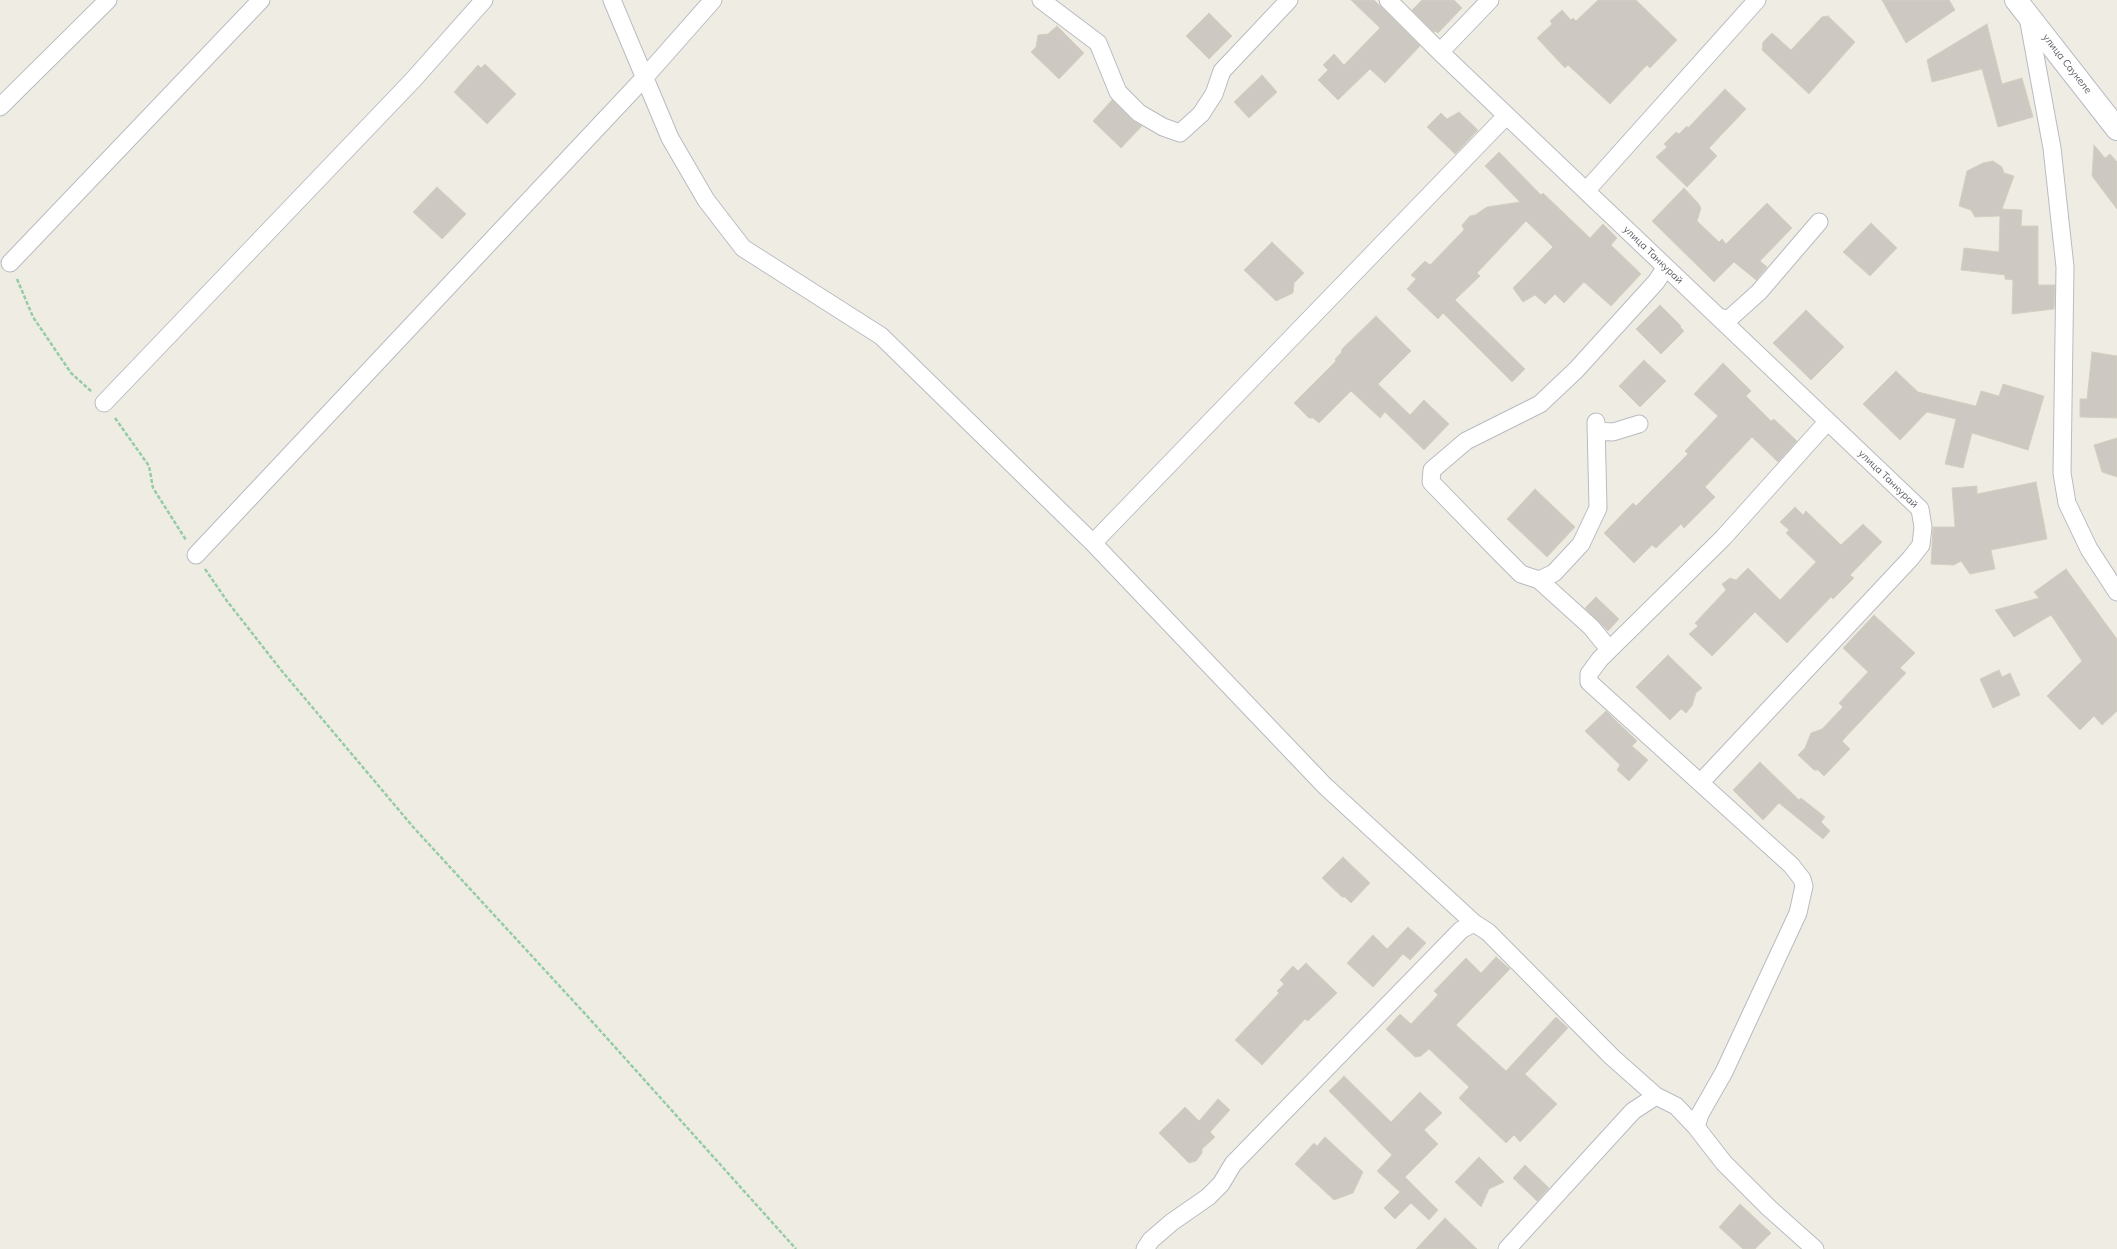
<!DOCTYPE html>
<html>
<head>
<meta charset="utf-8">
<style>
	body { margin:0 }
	canvas { display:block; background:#efede3 }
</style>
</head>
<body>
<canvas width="2117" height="1249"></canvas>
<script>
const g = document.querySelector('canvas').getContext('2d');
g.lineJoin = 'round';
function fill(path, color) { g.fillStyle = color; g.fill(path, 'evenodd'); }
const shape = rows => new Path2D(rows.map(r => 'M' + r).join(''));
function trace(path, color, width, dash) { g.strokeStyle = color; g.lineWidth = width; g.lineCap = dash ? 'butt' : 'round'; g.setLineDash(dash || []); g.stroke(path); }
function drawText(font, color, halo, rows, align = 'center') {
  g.font = font + ' Mulish,sans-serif'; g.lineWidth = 3; g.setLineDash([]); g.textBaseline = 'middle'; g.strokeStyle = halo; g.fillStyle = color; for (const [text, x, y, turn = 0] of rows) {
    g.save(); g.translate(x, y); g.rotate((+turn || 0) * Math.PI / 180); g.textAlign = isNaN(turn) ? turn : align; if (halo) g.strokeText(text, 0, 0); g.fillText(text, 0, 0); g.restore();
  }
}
const building = shape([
	[1351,0,1374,0,1420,46,1385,83,1370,69,1338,100,1318,80,1328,70,1323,65,1334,54,1344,65,1380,28,1351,0],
	[1422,0,1454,0,1462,8,1438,33,1435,31,1434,32,1412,10,1422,0],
	[1598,0,1636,0,1677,40,1650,68,1647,65,1610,104,1568,65,1565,68,1537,38,1552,24,1550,21,1562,10,1571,20,1573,18,1576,21,1598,0],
	[1882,0,1949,0,1955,10,1906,43,1882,0],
	[1209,13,1232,36,1209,59,1186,36,1209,13],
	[1828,16,1855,42,1809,94,1762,50,1763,42,1772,33,1791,50,1822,17,1828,16],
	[1987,24,2002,84,2022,78,2033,117,1998,127,1982,69,1932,82,1927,60,1987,24],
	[1057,26,1084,53,1059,79,1031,52,1036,47,1038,35,1048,34,1057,26],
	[485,64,516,94,487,124,454,92,478,65,481,68,485,64],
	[1262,75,1277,92,1249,118,1234,102,1262,75],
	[1725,89,1746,109,1709,148,1717,156,1687,187,1656,157,1667,147,1664,144,1676,132,1679,134,1687,126,1688,128,1725,89],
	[1112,100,1132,120,1142,126,1121,148,1093,121,1112,100],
	[1459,112,1478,130,1455,154,1427,127,1441,113,1447,119,1459,112],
	[2094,145,2105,158,2110,154,2117,162,2117,209,2092,176,2094,145],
	[1499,152,1541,195,1543,193,1590,238,1603,224,1617,238,1611,245,1641,274,1611,306,1584,282,1564,303,1555,294,1545,304,1535,295,1523,302,1513,288,1553,247,1526,221,1477,273,1480,276,1455,300,1525,369,1512,382,1443,313,1438,319,1407,289,1416,279,1411,275,1425,261,1430,265,1464,230,1462,225,1470,216,1475,215,1487,207,1520,202,1485,166,1499,152],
	[1993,161,2002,167,2004,173,2014,176,2002,209,2022,210,2021,226,2038,226,2038,285,2055,285,2054,309,2012,314,2013,280,2005,279,2005,275,1961,270,1964,248,1999,252,2000,216,1975,217,1971,210,1959,206,1967,171,1983,163,1993,161],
	[437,187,466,214,442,239,413,212,437,187],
	[1684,188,1698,203,1701,208,1697,221,1719,242,1722,239,1726,244,1767,203,1792,228,1760,261,1767,267,1756,280,1734,262,1714,282,1652,221,1684,188],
	[1871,223,1897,248,1870,276,1843,252,1871,223],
	[1272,242,1304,273,1294,283,1293,293,1276,301,1244,270,1272,242],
	[1660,305,1681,326,1680,327,1684,331,1661,354,1636,329,1660,305],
	[1806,310,1844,347,1811,380,1773,343,1806,310],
	[1376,316,1411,351,1378,384,1410,415,1424,400,1449,424,1424,450,1385,412,1380,418,1351,391,1319,423,1313,418,1309,418,1294,403,1336,361,1335,359,1341,353,1342,349,1376,316],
	[2092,352,2117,356,2117,418,2080,417,2080,399,2087,399,2092,352],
	[1644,360,1666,381,1640,407,1619,386,1644,360],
	[1723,363,1751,391,1746,396,1771,421,1774,419,1797,441,1778,462,1752,437,1705,487,1715,497,1684,528,1681,524,1656,548,1652,545,1634,563,1604,533,1633,503,1636,506,1688,454,1685,451,1718,416,1694,394,1723,363],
	[1896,371,1918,392,1976,406,1981,391,1999,396,2003,384,2044,396,2028,450,1972,433,1963,468,1945,464,1956,419,1927,412,1900,440,1863,404,1896,371],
	[2117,438,2117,477,2102,472,2094,445,2117,438],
	[2036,482,2047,539,1991,550,1995,569,1970,574,1961,561,1954,565,1931,564,1933,527,1955,527,1952,488,1977,486,1977,494,2036,482],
	[1535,489,1575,527,1547,557,1507,519,1535,489],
	[1795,507,1803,515,1806,511,1841,545,1863,524,1882,542,1850,575,1854,578,1833,599,1831,597,1787,643,1755,612,1712,656,1689,634,1698,626,1695,623,1726,590,1722,584,1730,578,1736,580,1748,568,1780,600,1816,562,1786,533,1789,530,1780,522,1795,507],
	[2066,569,2117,639,2117,711,2102,725,2094,716,2080,730,2047,696,2082,661,2051,615,2014,637,1995,610,2039,598,2034,592,2066,569],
	[1596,597,1619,619,1608,631,1585,608,1596,597],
	[1874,615,1915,653,1900,668,1906,673,1842,741,1850,749,1824,776,1818,770,1814,770,1798,755,1805,748,1811,733,1822,729,1843,707,1839,703,1868,672,1843,648,1874,615],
	[1668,655,1702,688,1696,693,1692,706,1686,713,1681,709,1670,720,1636,687,1668,655],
	[1999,670,2002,677,2010,673,2020,695,1993,708,1980,679,1999,670],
	[1606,711,1637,741,1632,746,1648,760,1629,781,1617,770,1620,765,1585,731,1606,711],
	[1760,762,1799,800,1801,798,1825,817,1821,822,1830,831,1823,839,1779,803,1763,820,1733,790,1760,762],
	[1343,857,1370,883,1351,903,1345,897,1342,897,1322,878,1343,857],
	[1408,927,1426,943,1410,960,1403,954,1373,987,1347,963,1373,935,1387,949,1408,927],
	[1496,957,1510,969,1456,1025,1506,1071,1556,1017,1568,1028,1525,1074,1557,1104,1520,1142,1514,1135,1506,1143,1459,1098,1469,1087,1429,1049,1421,1056,1415,1057,1386,1029,1400,1014,1411,1024,1438,995,1434,991,1466,958,1481,973,1496,957],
	[1306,963,1337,993,1308,1021,1305,1019,1262,1065,1235,1040,1279,993,1277,991,1284,984,1280,980,1293,966,1298,971,1306,963],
	[1344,1076,1391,1122,1420,1092,1442,1113,1424,1130,1438,1144,1405,1177,1438,1210,1429,1220,1411,1203,1395,1219,1384,1208,1400,1192,1377,1171,1392,1155,1329,1091,1344,1076],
	[1218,1099,1230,1110,1210,1132,1215,1137,1202,1149,1202,1153,1196,1161,1189,1163,1159,1133,1185,1107,1199,1121,1218,1099],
	[1325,1137,1363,1172,1353,1193,1334,1200,1295,1164,1314,1143,1317,1146,1325,1137],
	[1479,1157,1504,1182,1489,1189,1481,1207,1455,1182,1479,1157],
	[1525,1165,1549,1188,1537,1201,1513,1178,1525,1165],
	[1740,1204,1771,1233,1755,1249,1743,1249,1719,1227,1740,1204],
	[1445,1218,1477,1249,1416,1249,1445,1218]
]);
const path = shape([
	[17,279,33,317,71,373,92,392],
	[115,418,149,466,153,488,186,540],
	[205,569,227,601,281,670,414,828,588,1017,796,1249]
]);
const street = shape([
	[612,0,670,138,706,200,743,248,881,336,1093,543,1325,786,1474,923],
	[1041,0,1098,43,1118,92,1139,113,1163,127,1180,133,1201,114,1214,94,1222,71,1289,0],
	[1388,0,1440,52,1920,509,1923,527,1921,545,1910,559,1701,782],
	[2028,17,2052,148,2065,267,2062,473,2067,503,2089,549,2117,592],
	[1440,52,1490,0],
	[0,107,108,0],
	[1586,191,1757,0],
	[10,263,261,0],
	[1718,317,1729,319,1759,292,1819,222],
	[104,403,413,80,484,0],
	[1596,431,1613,432,1639,424],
	[1093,543,1506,116],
	[196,555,645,77,713,0],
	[1539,580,1554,573,1581,544,1598,508,1596,422],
	[1609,649,1591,627,1539,580,1521,574,1500,553,1431,482,1432,470,1466,441,1540,404,1576,370,1656,282,1666,267],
	[1696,1127,1700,1114,1724,1072,1798,913,1804,886,1802,879,1791,865,1589,682,1589,674,1600,659,1723,538,1828,421],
	[1145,1249,1151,1240,1172,1222,1208,1197,1221,1184,1233,1164,1461,930,1474,923,1488,932,1612,1057,1656,1096,1676,1106,1696,1127,1724,1163,1769,1208,1815,1249],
	[1507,1249,1633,1111,1656,1096]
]);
const secondary = shape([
	[2016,0,2117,129]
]);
const streetNames = [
	["улица Саукеле",2067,64,52],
	["улица Танкурай",1653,255,44],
	["улица Танкурай",1888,479,44]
];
fill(building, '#cdc9c2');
trace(building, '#d5cfc0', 1);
trace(street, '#b8bbc0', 19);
trace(secondary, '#b8bcc3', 24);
trace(path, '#95cba5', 2.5, [4, 2]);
trace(street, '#fff', 17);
trace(secondary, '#fff', 22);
drawText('10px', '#5b5f65', '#fff', streetNames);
</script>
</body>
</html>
